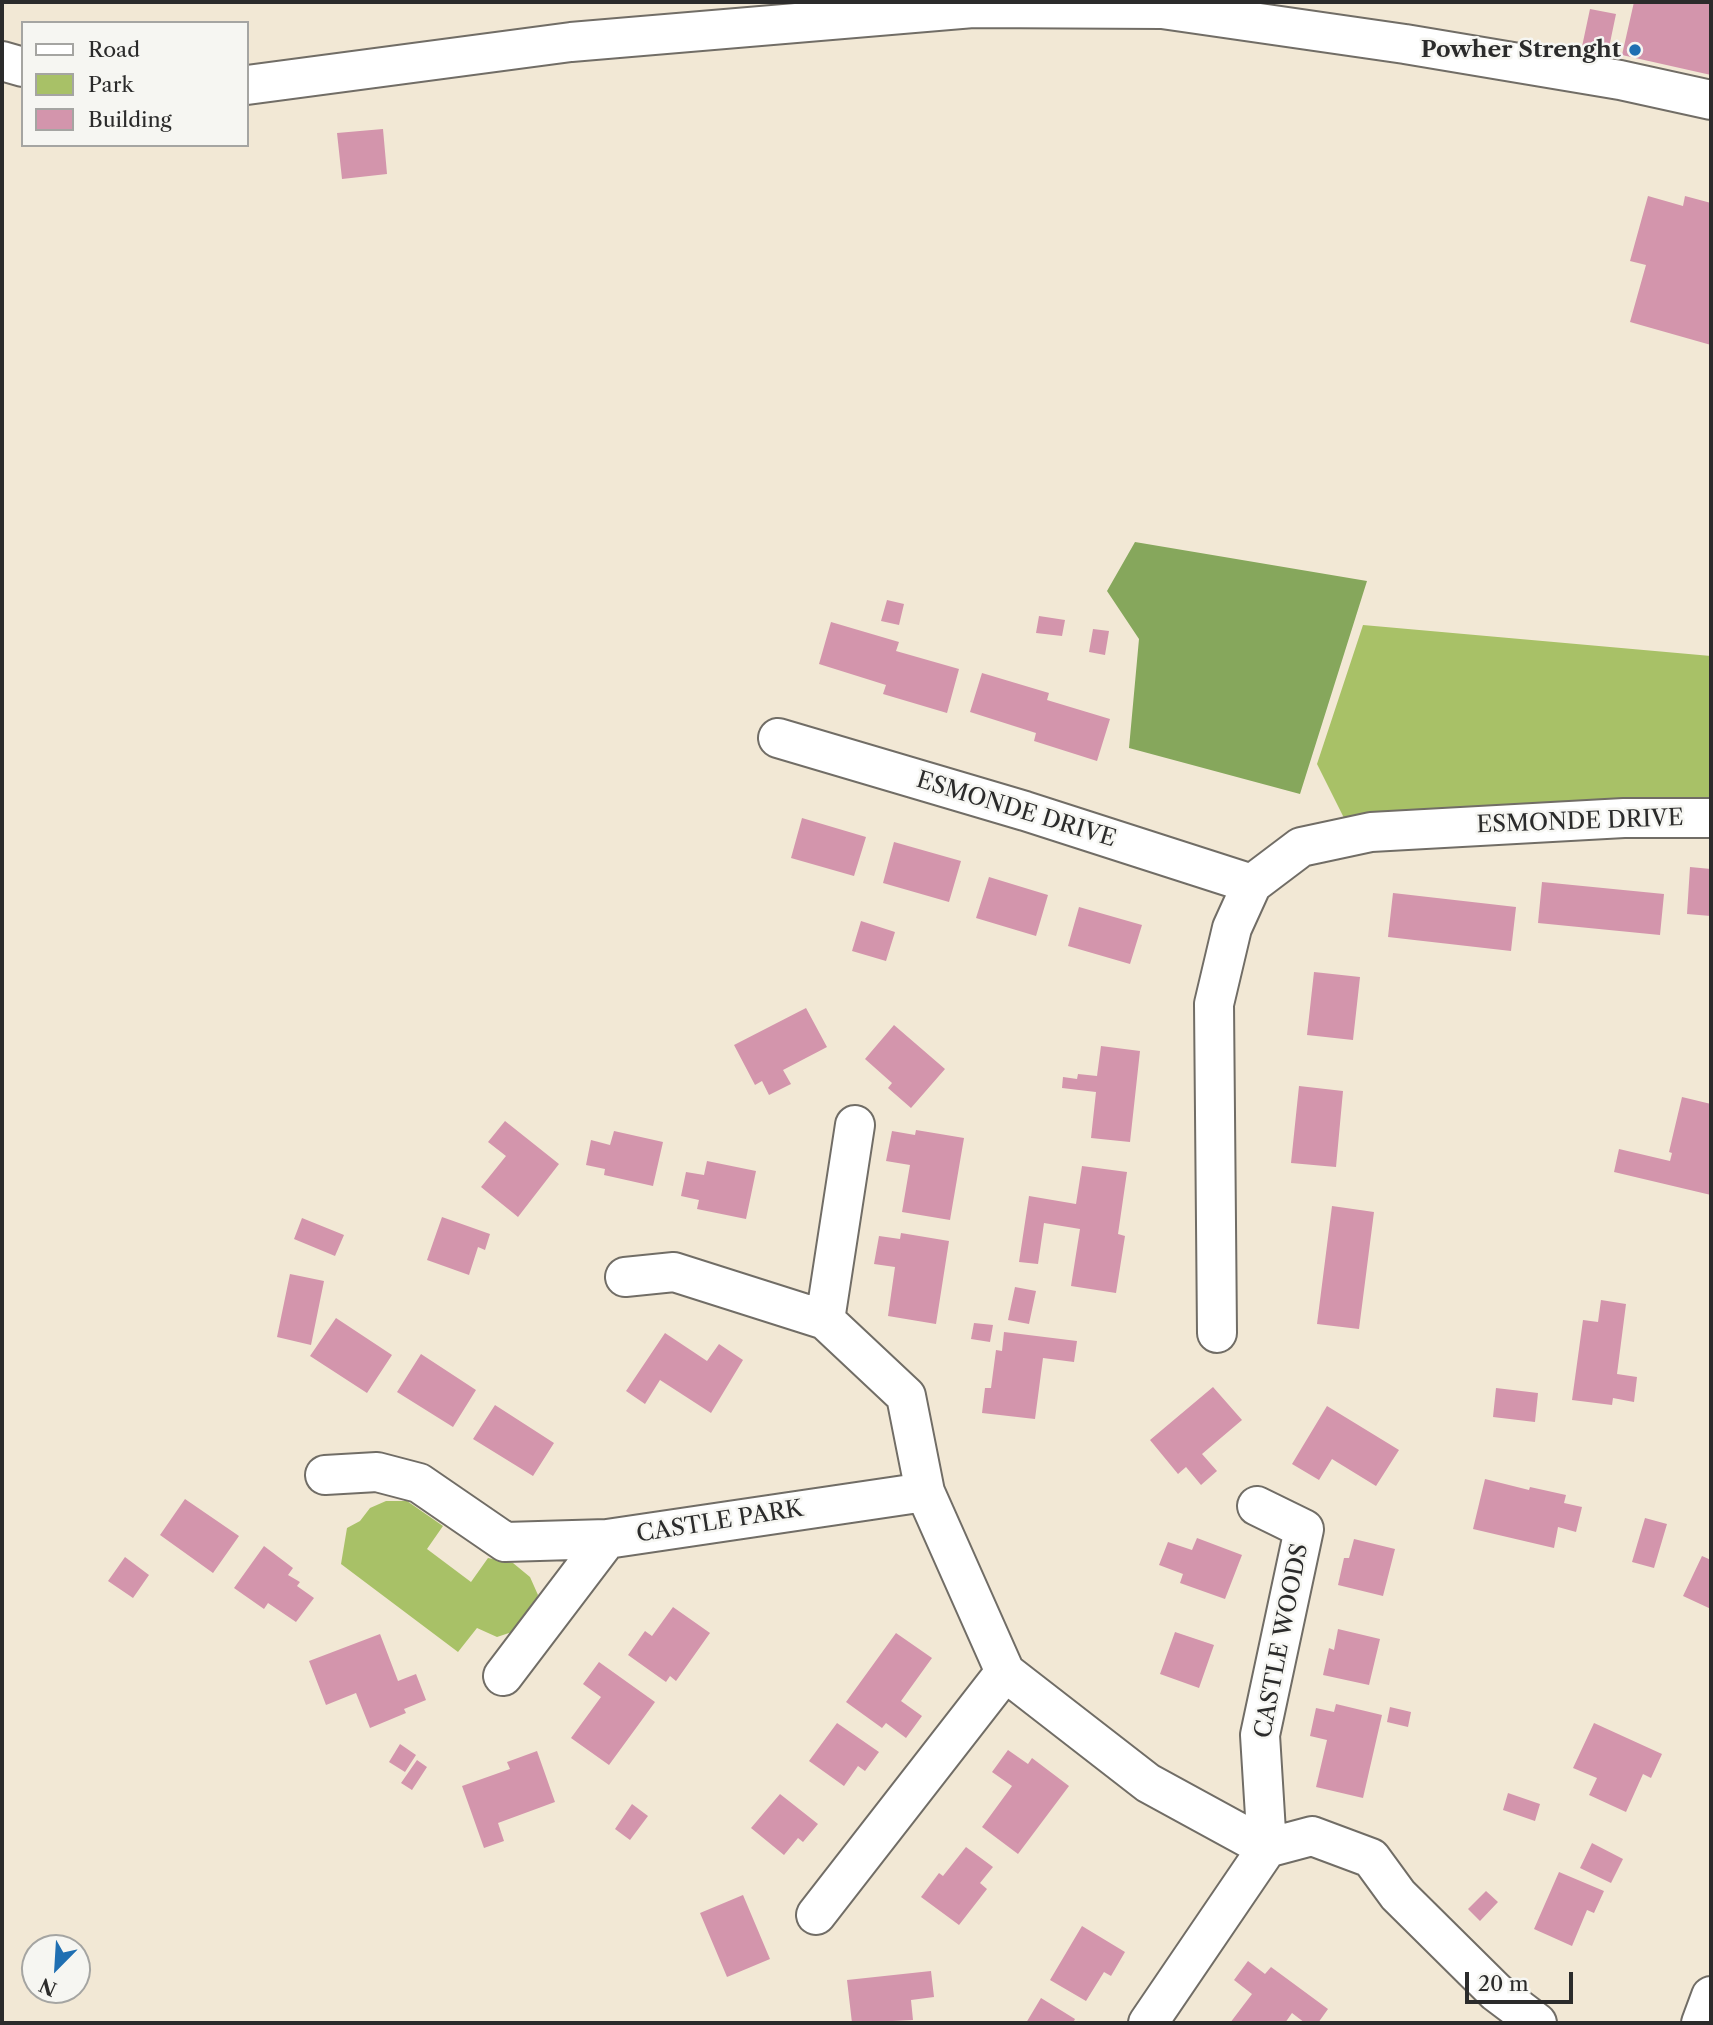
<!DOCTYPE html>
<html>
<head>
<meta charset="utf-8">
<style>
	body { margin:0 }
	#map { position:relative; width:1713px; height:2025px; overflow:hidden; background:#f2e8d5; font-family:"Libre Caslon Text",serif }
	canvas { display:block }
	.frame { position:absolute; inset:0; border:4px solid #2b2b2b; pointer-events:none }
	.legend { position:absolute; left:21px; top:21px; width:228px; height:126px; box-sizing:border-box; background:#f6f6f2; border:2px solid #a5a5a2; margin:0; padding:9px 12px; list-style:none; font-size:21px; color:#2b2b2b }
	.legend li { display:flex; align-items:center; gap:14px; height:35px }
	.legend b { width:35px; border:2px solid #a5a5a2 }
	.north { position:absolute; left:21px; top:1934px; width:70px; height:70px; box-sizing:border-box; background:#f6f6f2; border:2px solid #a5a5a2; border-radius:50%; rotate:204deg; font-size:19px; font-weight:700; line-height:28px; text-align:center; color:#2b2b2b }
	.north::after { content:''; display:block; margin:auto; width:24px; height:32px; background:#1f6fb2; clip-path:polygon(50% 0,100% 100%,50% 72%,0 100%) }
	.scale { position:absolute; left:1465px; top:1972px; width:108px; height:32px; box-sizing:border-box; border:4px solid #2b2b2b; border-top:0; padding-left:9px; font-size:21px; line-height:24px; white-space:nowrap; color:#2b2b2b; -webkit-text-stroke:5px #f6f6f2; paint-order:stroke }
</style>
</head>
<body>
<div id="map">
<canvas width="1713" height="2025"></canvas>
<div class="frame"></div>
<ul class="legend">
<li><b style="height:9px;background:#fff"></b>Road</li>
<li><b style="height:19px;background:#a8c167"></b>Park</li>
<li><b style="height:19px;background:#d395ac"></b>Building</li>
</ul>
<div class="north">N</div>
<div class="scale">20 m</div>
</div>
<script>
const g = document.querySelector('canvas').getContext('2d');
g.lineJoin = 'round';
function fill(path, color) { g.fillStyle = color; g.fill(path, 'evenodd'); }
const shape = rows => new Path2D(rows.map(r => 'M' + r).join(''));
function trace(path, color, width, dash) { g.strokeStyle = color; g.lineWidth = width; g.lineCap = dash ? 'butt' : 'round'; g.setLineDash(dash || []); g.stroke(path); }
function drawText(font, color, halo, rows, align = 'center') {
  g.font = font + ' "Libre Caslon Text",serif'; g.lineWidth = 5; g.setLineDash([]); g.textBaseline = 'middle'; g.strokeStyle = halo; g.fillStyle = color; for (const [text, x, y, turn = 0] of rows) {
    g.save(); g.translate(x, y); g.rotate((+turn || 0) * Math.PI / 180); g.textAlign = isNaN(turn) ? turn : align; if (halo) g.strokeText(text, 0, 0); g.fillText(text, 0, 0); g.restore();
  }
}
const green = shape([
	[1363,625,1711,656,1711,799,1641,798,1344,818,1317,764],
	[386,1501,407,1501,443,1526,427,1549,471,1582,488,1558,513,1563,530,1577,538,1595,531,1613,515,1631,497,1637,477,1628,458,1652,341,1564,347,1528,360,1521,370,1508]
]);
const forest = shape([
	[1135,542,1367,581,1300,794,1129,748,1139,639,1107,591]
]);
const building = shape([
	[1634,2,1711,2,1711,75,1622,55],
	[1590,9,1616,14,1606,62,1580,56],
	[383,129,387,174,342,179,337,133],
	[1648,196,1683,206,1685,196,1711,203,1711,345,1630,322,1646,265,1630,261],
	[887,600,904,604,899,625,881,621],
	[1039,616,1065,620,1062,636,1036,633],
	[831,622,899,642,896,651,959,669,947,713,883,694,886,685,819,664],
	[1093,629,1109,631,1105,655,1089,652],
	[982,673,1049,693,1047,700,1110,719,1097,761,1034,741,1036,733,970,712],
	[802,818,866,837,854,876,791,858],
	[894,842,961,861,949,902,883,883],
	[1690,867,1711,869,1711,916,1687,914],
	[989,877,1048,895,1036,936,976,918],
	[1542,882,1664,894,1660,935,1538,923],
	[1393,893,1516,907,1511,951,1388,937],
	[1079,907,1142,925,1130,964,1068,946],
	[861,921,895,932,886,961,852,951],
	[1314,972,1360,977,1353,1040,1307,1035],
	[806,1008,827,1047,783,1070,791,1084,769,1095,762,1081,755,1085,734,1045],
	[894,1025,945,1069,911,1108,888,1088,892,1083,865,1059],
	[1101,1046,1140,1051,1130,1142,1091,1138,1096,1092,1062,1088,1063,1077,1077,1079,1078,1074,1097,1076],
	[1299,1086,1343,1091,1336,1167,1291,1163],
	[1682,1097,1711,1104,1711,1195,1614,1172,1619,1149,1670,1161,1672,1153,1669,1152],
	[505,1121,559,1164,518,1217,481,1187,506,1156,488,1142],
	[916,1130,964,1138,950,1220,902,1212,910,1165,886,1161,892,1131,915,1135],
	[614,1131,663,1142,653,1186,604,1175,605,1169,586,1165,591,1140,610,1145],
	[707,1161,756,1171,746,1219,697,1209,699,1200,681,1196,686,1172,704,1175],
	[1082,1166,1127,1172,1118,1234,1125,1236,1116,1293,1071,1286,1080,1229,1044,1223,1038,1264,1019,1262,1029,1196,1076,1204],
	[1332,1206,1374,1212,1359,1329,1317,1324],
	[442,1217,490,1234,485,1250,478,1247,469,1275,427,1260],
	[302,1218,344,1235,335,1256,294,1239],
	[901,1233,949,1241,936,1324,888,1316,895,1267,874,1264,879,1236,900,1239],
	[290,1274,324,1281,311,1345,277,1337],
	[1015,1287,1036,1291,1029,1324,1008,1320],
	[1601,1300,1626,1304,1617,1374,1637,1377,1634,1402,1613,1398,1612,1405,1572,1400,1583,1320,1598,1322],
	[336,1318,392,1355,367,1393,310,1356],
	[974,1323,993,1325,990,1342,971,1339],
	[1004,1332,1077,1341,1074,1362,1043,1358,1035,1419,982,1413,985,1388,991,1388,996,1350,1002,1351],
	[665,1333,707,1361,719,1344,743,1360,711,1413,660,1380,645,1404,626,1391],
	[421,1354,476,1390,453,1427,397,1392],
	[1213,1387,1242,1420,1202,1454,1217,1471,1201,1485,1186,1467,1178,1474,1150,1440],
	[1496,1388,1538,1393,1535,1422,1493,1417],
	[495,1405,554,1443,533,1476,473,1439],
	[1327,1406,1399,1450,1376,1486,1332,1459,1319,1480,1292,1464],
	[1485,1479,1529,1490,1530,1487,1566,1495,1564,1503,1582,1507,1576,1532,1558,1527,1554,1548,1473,1529],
	[185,1499,239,1536,213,1573,160,1535],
	[1645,1518,1667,1524,1654,1568,1632,1562],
	[1197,1538,1242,1555,1225,1599,1180,1583,1183,1574,1159,1565,1168,1542,1192,1550],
	[1354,1539,1395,1549,1383,1596,1338,1585,1344,1558,1349,1558],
	[264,1546,293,1568,288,1575,300,1582,297,1586,314,1598,296,1622,268,1603,264,1609,234,1588],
	[1702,1556,1711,1560,1711,1609,1683,1596],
	[125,1557,149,1575,133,1598,108,1581],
	[673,1607,710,1633,676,1681,670,1676,666,1682,628,1655,645,1631,652,1636],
	[1338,1629,1380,1639,1369,1685,1323,1675,1329,1648,1334,1650],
	[1175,1632,1214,1645,1199,1688,1160,1674],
	[896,1633,932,1658,901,1701,922,1716,906,1738,886,1723,882,1728,846,1702],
	[380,1634,398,1681,416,1674,426,1700,404,1709,406,1713,370,1728,356,1693,326,1705,309,1661],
	[599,1662,655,1702,609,1765,571,1738,601,1697,583,1684],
	[1336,1704,1382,1715,1363,1798,1316,1787,1327,1740,1310,1736,1316,1708,1334,1712],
	[1390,1707,1411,1712,1408,1727,1387,1722],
	[837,1723,879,1752,865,1771,858,1766,844,1786,809,1761],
	[1594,1723,1662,1754,1651,1778,1643,1774,1626,1812,1589,1795,1597,1778,1573,1768],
	[400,1744,416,1755,405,1772,389,1762],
	[1008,1750,1028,1764,1032,1758,1069,1786,1018,1854,982,1827,1012,1786,992,1772],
	[537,1751,555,1802,498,1823,504,1841,484,1848,462,1786,510,1769,507,1762],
	[417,1760,427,1767,412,1790,401,1783],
	[1508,1793,1540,1804,1535,1821,1503,1810],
	[780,1794,818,1824,803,1842,798,1838,784,1855,751,1828],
	[632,1804,648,1816,630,1840,615,1829],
	[1592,1843,1623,1859,1611,1883,1580,1868],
	[966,1847,993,1867,980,1883,987,1889,959,1925,921,1897,939,1873,943,1876],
	[1559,1872,1604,1891,1594,1913,1587,1910,1572,1946,1534,1929],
	[1486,1891,1498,1902,1480,1921,1468,1909],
	[743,1895,770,1959,727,1977,700,1913],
	[1082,1926,1125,1952,1111,1976,1104,1972,1086,2001,1050,1980],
	[1248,1961,1265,1974,1271,1967,1328,2009,1318,2023,1305,2023,1292,2013,1285,2023,1230,2023,1252,1994,1234,1980],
	[931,1971,934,1997,911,2000,913,2020,852,2023,847,1980],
	[1041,1998,1075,2019,1073,2023,1026,2023]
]);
const minor = shape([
	[2,61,23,67],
	[247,85,571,42,973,8,1162,9,1405,44,1620,80,1711,100],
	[778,738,1025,811,1252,884,1301,847,1371,832,1624,818,1711,818],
	[625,1277,674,1272,825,1320,906,1396,925,1492,1005,1672,1148,1783,1267,1848,1312,1836,1371,1858,1398,1895,1496,1992,1537,2023],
	[825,1320,855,1125],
	[1217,1333,1214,1004,1232,928,1252,884],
	[325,1475,377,1472,419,1483,505,1542,607,1539,925,1492],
	[503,1676,607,1539],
	[816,1915,1005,1672],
	[1148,2023,1267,1848,1260,1735,1304,1529,1257,1506],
	[1701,2023,1711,1996]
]);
const markers = [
	[1635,50,7,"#1f6fb2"]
];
const poiNames = [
	["Powher Strenght",1621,50]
];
const streetNames = [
	["ESMONDE DRIVE",1016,810,17],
	["ESMONDE DRIVE",1580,822,-2],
	["CASTLE PARK",720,1522,-9],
	["CASTLE WOODS",1282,1641,-79]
];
fill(green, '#a8c167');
fill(forest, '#86a75c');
fill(building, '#d395ac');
trace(minor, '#716d66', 42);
trace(minor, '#fff', 38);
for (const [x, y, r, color] of markers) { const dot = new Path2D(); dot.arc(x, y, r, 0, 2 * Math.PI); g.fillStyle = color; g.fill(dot); trace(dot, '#f6f6f2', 2.5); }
drawText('bold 23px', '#2b2b2b', '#f6f6f2', poiNames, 'right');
drawText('23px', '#2b2b2b', '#f6f6f2', streetNames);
</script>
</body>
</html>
